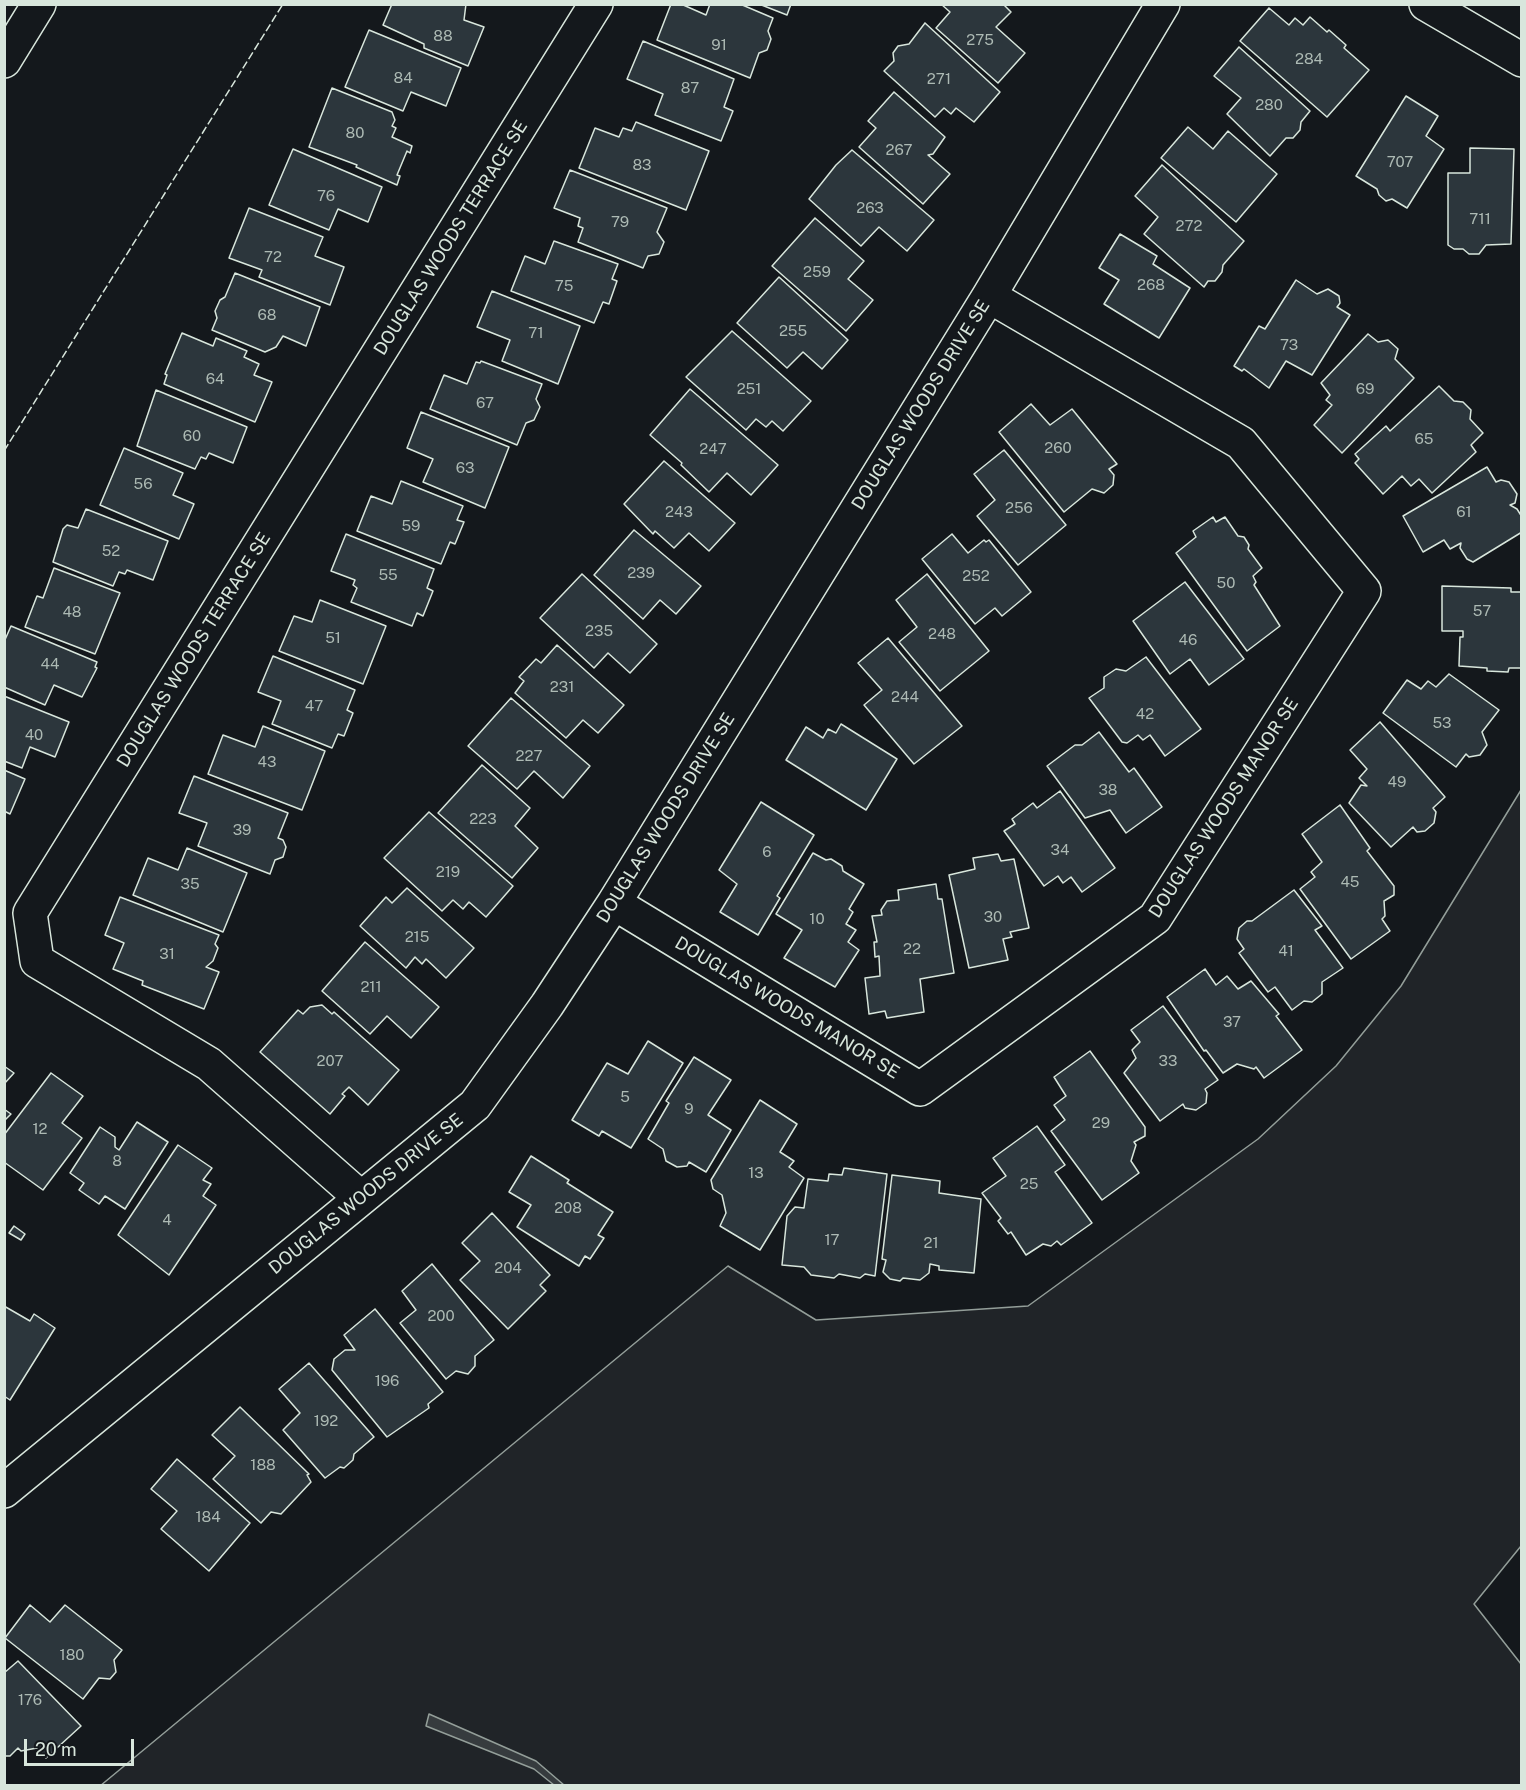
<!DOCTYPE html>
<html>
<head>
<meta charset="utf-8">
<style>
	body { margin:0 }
	#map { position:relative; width:1526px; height:1790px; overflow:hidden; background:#14181c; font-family:"Public Sans",sans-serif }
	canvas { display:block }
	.frame { position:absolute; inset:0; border:6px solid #d8e6dc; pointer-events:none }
	.scale { position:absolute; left:24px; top:1739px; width:110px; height:27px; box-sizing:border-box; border:3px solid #d8e6dc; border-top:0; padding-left:8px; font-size:18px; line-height:21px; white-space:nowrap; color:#d8e6dc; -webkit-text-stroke:4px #14181c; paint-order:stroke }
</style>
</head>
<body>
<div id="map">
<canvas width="1526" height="1790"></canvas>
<div class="frame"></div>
<div class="scale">20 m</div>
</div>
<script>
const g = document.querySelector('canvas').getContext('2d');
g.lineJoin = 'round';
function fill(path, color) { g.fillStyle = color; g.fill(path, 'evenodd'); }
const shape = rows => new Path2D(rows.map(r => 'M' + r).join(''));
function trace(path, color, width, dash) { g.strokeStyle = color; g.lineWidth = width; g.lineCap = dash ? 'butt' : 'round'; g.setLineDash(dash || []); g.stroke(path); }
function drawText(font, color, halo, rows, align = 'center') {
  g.font = font + ' "Public Sans",sans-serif'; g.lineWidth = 4.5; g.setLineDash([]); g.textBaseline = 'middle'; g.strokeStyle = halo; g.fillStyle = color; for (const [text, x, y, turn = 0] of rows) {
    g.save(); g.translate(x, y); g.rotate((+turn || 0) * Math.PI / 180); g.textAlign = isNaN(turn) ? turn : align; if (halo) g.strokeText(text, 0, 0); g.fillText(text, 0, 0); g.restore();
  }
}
const green = shape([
	[1521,790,1521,1546,1474,1604,1521,1664,1521,1785,100,1786,728,1266,816,1320,1028,1306,1258,1139,1336,1066,1401,986,1521,790]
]);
const water = shape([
	[429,1714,536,1761,564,1785,554,1785,534,1769,426,1726,429,1714]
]);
const building = shape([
	[392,4,466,4,464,20,484,27,468,66,424,48,424,44,383,25,392,4],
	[671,4,681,4,706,15,710,4,740,4,773,18,768,31,771,39,767,50,759,53,750,78,657,40,671,4],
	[759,4,791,4,787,15,759,4],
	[941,4,1003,4,1011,12,996,27,1025,53,998,83,936,28,950,12,941,4],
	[1269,8,1289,25,1295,18,1303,25,1310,17,1327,32,1329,30,1346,45,1344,48,1369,70,1327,117,1240,41,1269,8],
	[925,23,1000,92,974,122,956,108,951,114,944,108,935,117,884,71,894,61,893,53,898,46,909,44,925,23],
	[369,30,461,68,446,106,411,92,403,111,345,87,369,30],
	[643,41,734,79,724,107,733,111,721,141,655,115,663,94,627,79,643,41],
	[1239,47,1310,111,1301,122,1300,130,1293,138,1286,138,1270,156,1227,114,1241,98,1214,76,1239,47],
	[332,88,392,112,395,120,392,126,396,128,392,137,412,146,410,153,407,151,397,175,400,176,397,185,356,167,357,165,309,147,332,88],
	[894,92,945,137,933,154,928,155,950,174,923,204,859,147,876,128,868,121,894,92],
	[1406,96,1438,116,1426,136,1444,149,1407,208,1392,199,1386,201,1379,195,1377,189,1356,176,1406,96],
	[636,122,709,151,686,210,579,168,595,128,619,137,623,128,632,131,636,122],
	[1188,127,1213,149,1228,131,1277,174,1236,222,1161,158,1188,127],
	[1470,148,1514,149,1511,244,1486,245,1479,254,1469,254,1463,249,1454,249,1448,245,1448,173,1470,173,1470,148],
	[293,149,382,187,368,222,338,209,329,230,269,205,293,149],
	[852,150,934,220,907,251,879,227,861,246,809,199,836,165,852,150],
	[1162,165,1244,241,1223,265,1222,272,1215,281,1208,281,1204,287,1144,234,1158,217,1135,196,1162,165],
	[570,170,667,208,657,232,664,242,659,254,648,256,643,268,578,242,583,228,578,226,580,218,554,208,570,170],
	[249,208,323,237,315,256,344,267,330,305,259,277,262,270,229,258,249,208],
	[815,218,864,261,848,279,873,300,846,331,772,266,815,218],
	[1120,234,1157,256,1153,264,1190,288,1159,338,1104,304,1119,280,1099,268,1120,234],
	[554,241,618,264,612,279,617,281,610,301,609,304,603,302,594,323,511,291,525,256,545,264,554,241],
	[235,273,320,307,306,346,283,336,276,347,265,352,212,330,217,318,215,311,220,300,225,297,235,273],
	[779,277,848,340,822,369,803,352,787,368,737,323,779,277],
	[1296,280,1317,294,1328,289,1339,296,1340,303,1337,307,1350,315,1312,375,1286,361,1269,388,1244,369,1242,371,1234,366,1259,326,1265,329,1296,280],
	[492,291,580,326,558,384,502,361,510,340,477,327,492,291],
	[732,331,811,401,783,431,772,421,766,427,756,419,746,430,686,377,732,331],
	[182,333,213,346,216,338,247,351,244,357,259,364,254,375,272,382,255,422,164,384,167,375,165,374,182,333],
	[1368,334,1378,342,1388,340,1398,349,1395,359,1414,378,1342,453,1314,425,1332,405,1326,400,1330,395,1321,383,1368,334],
	[481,361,542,384,536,399,540,407,534,420,526,423,517,445,430,409,444,375,467,384,476,362,480,363,481,361],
	[1439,386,1454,401,1463,402,1471,410,1470,419,1483,433,1471,445,1476,452,1432,493,1419,479,1411,486,1402,476,1383,494,1355,463,1359,459,1355,454,1386,426,1390,431,1439,386],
	[690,389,778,465,751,495,727,473,709,492,681,465,682,463,650,435,690,389],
	[156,390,247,427,233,463,209,453,206,459,201,457,195,469,137,446,156,390],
	[1031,404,1050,425,1072,409,1117,464,1109,469,1114,475,1113,485,1104,493,1092,489,1064,512,999,432,1031,404],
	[421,412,509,447,485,508,423,482,433,459,407,448,421,412],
	[124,448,183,473,173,495,194,504,179,539,100,505,124,448],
	[1004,450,1066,525,1018,565,977,516,995,500,974,474,1004,450],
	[664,461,735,523,709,551,689,533,674,548,655,531,653,534,624,504,664,461],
	[1487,467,1496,482,1501,480,1509,482,1517,494,1515,503,1510,505,1517,509,1522,517,1522,532,1473,562,1467,559,1460,548,1461,543,1450,549,1444,540,1423,552,1403,516,1487,467],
	[401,481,463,506,457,520,464,522,455,544,450,542,441,564,357,531,371,496,392,504,401,481],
	[86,509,168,541,153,580,127,570,125,574,119,572,113,586,53,562,63,529,67,525,78,528,86,509],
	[1213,517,1216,522,1225,517,1238,536,1244,537,1249,545,1248,549,1262,568,1253,576,1256,582,1254,585,1280,626,1247,651,1176,553,1196,537,1193,531,1213,517],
	[634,530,701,586,676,614,660,600,643,619,594,575,634,530],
	[346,534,434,569,427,588,433,591,423,616,417,613,412,626,351,602,357,588,353,585,355,580,331,571,346,534],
	[952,534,968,553,984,540,986,542,989,540,1031,592,1002,616,995,608,975,624,922,559,952,534],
	[54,568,120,593,95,654,25,627,37,596,43,598,54,568],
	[582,574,657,644,630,673,608,653,594,668,540,618,582,574],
	[927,574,989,651,940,691,899,642,917,627,896,600,927,574],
	[1185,582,1244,659,1209,685,1190,659,1170,674,1133,621,1185,582],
	[1442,586,1511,588,1511,592,1522,592,1522,668,1509,668,1508,672,1487,671,1487,668,1459,666,1460,637,1463,637,1463,631,1442,631,1442,586],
	[320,600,386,626,363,684,279,651,294,616,312,622,320,600],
	[11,626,97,662,95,667,97,668,82,697,54,685,45,705,4,687,4,642,11,626],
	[888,638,962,726,914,764,864,705,882,690,858,663,888,638],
	[557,645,624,705,598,733,583,720,566,738,515,693,524,681,519,677,536,659,541,663,557,645],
	[273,656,355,690,347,710,353,713,344,736,338,734,332,748,272,724,281,701,258,692,273,656],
	[1146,657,1201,729,1165,756,1150,735,1143,740,1138,735,1127,743,1122,742,1089,698,1104,688,1104,677,1116,669,1126,671,1146,657],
	[1449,674,1499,710,1482,732,1487,745,1480,755,1469,757,1466,754,1456,767,1383,713,1407,680,1421,689,1428,681,1436,687,1449,674],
	[4,696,69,722,55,757,30,747,22,768,4,761,4,696],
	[511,698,590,766,563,798,534,771,517,789,468,746,511,698],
	[1380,722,1445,797,1433,808,1436,812,1434,823,1425,831,1417,832,1413,827,1391,847,1349,803,1361,785,1367,786,1359,778,1367,769,1350,750,1380,722],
	[841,724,897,759,866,810,786,760,806,727,823,738,828,729,836,733,841,724],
	[263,726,325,751,302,810,208,774,223,735,255,747,263,726],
	[1099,732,1129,772,1134,768,1162,807,1126,833,1110,810,1085,818,1047,766,1075,745,1082,745,1099,732],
	[482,765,530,808,515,826,538,848,512,878,438,813,482,765],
	[4,770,25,779,10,814,4,811,4,770],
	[194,776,288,813,278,838,283,840,286,847,283,857,275,860,270,874,198,846,207,823,179,813,194,776],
	[1060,791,1115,868,1082,892,1071,877,1063,883,1058,876,1044,886,1004,831,1015,824,1012,819,1033,803,1037,808,1060,791],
	[761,802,814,835,777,896,780,898,758,935,720,912,737,884,719,870,761,802],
	[1340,805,1370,848,1367,851,1394,886,1394,895,1384,901,1385,916,1382,919,1390,931,1351,959,1300,889,1315,877,1311,872,1322,862,1302,834,1340,805],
	[429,812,513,886,486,917,469,902,463,909,453,900,442,911,384,858,429,812],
	[187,848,247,873,223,932,133,895,148,858,178,870,187,848],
	[813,853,826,860,831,859,842,866,843,871,864,884,849,909,853,912,846,924,856,930,848,942,859,950,835,987,784,958,802,930,776,914,813,853],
	[998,854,1001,861,1014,859,1029,928,1010,932,1012,937,1003,939,1008,960,969,968,949,875,975,869,973,858,998,854],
	[936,884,938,899,942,899,954,973,920,979,924,1012,887,1018,885,1011,869,1014,865,978,880,976,879,956,875,957,874,942,877,942,872,916,882,915,881,910,887,901,899,900,898,890,936,884],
	[407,888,474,948,446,978,426,959,422,964,415,957,406,968,360,926,386,897,392,903,407,888],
	[1294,890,1322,926,1315,930,1343,968,1322,982,1322,994,1312,1002,1304,1001,1292,1010,1275,987,1268,992,1239,953,1244,949,1237,939,1239,928,1247,921,1252,921,1294,890],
	[120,897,219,935,215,944,218,948,213,961,206,967,219,972,204,1009,142,985,143,981,113,969,124,943,105,935,120,897],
	[365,942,439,1007,411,1038,387,1016,370,1034,322,991,365,942],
	[1205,969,1216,985,1227,976,1238,989,1251,981,1279,1014,1276,1016,1302,1050,1264,1078,1256,1067,1254,1069,1237,1064,1223,1073,1206,1050,1204,1051,1167,997,1205,969],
	[322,1005,332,1014,334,1012,399,1070,368,1105,349,1087,342,1094,345,1096,330,1114,260,1052,298,1010,303,1014,310,1007,322,1005],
	[1163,1006,1218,1080,1205,1089,1207,1093,1206,1103,1196,1110,1185,1108,1183,1104,1160,1121,1124,1073,1136,1058,1132,1050,1140,1042,1131,1030,1163,1006],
	[648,1041,683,1063,631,1148,602,1131,599,1136,572,1120,607,1063,628,1074,648,1041],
	[1090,1051,1145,1127,1145,1136,1134,1142,1136,1145,1131,1161,1139,1173,1102,1200,1051,1131,1065,1120,1054,1105,1066,1096,1054,1077,1090,1051],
	[694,1057,731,1080,708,1115,731,1130,706,1172,689,1162,687,1166,677,1167,666,1161,663,1149,648,1139,669,1103,666,1101,694,1057],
	[4,1066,14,1073,4,1084,4,1066],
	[51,1073,83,1096,62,1123,82,1138,43,1190,4,1162,4,1135,51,1073],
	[760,1100,797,1124,780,1152,794,1161,789,1167,804,1178,760,1250,720,1226,726,1213,722,1195,713,1189,711,1180,760,1100],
	[4,1109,11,1114,4,1121,4,1109],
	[137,1122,168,1142,125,1209,105,1196,99,1204,79,1190,84,1183,70,1173,100,1127,115,1137,115,1147,119,1150,137,1122],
	[1037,1126,1065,1165,1055,1172,1092,1223,1061,1245,1057,1241,1051,1246,1043,1244,1026,1255,1011,1232,1008,1234,998,1221,1001,1218,982,1193,1006,1176,993,1158,1037,1126],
	[178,1145,212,1168,203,1180,211,1184,203,1196,216,1205,169,1275,118,1235,178,1145],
	[531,1156,569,1180,567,1183,613,1212,598,1235,604,1238,590,1259,585,1256,579,1266,517,1227,531,1205,509,1192,531,1156],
	[844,1168,887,1174,875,1276,865,1274,860,1278,839,1274,834,1278,811,1275,804,1267,782,1265,787,1216,795,1207,804,1208,808,1179,828,1181,829,1174,842,1175,844,1168],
	[892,1175,940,1181,939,1193,981,1199,974,1273,939,1270,939,1266,930,1264,929,1273,920,1280,903,1278,900,1281,890,1279,883,1272,886,1260,882,1259,892,1175],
	[492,1213,550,1275,540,1285,546,1291,508,1329,460,1280,480,1261,462,1243,492,1213],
	[14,1226,25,1234,21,1240,9,1233,14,1226],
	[432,1264,494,1340,475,1356,475,1366,468,1374,456,1371,446,1379,400,1323,416,1310,402,1291,432,1264],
	[4,1306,30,1321,34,1314,55,1328,10,1400,4,1396,4,1306],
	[375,1309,443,1392,428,1404,429,1408,387,1437,332,1370,334,1359,345,1350,355,1350,344,1335,375,1309],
	[309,1363,374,1437,354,1454,353,1460,344,1468,340,1467,325,1478,283,1430,300,1413,279,1389,309,1363],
	[240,1407,309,1474,307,1475,311,1482,281,1514,271,1512,261,1523,213,1479,235,1456,212,1435,240,1407],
	[177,1459,250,1523,209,1571,161,1529,177,1511,151,1489,177,1459],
	[30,1605,50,1622,65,1605,122,1650,114,1660,116,1672,110,1679,99,1678,83,1699,5,1638,30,1605],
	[18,1661,81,1726,46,1758,37,1748,21,1751,18,1748,10,1756,4,1756,4,1673,18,1661]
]);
const street = shape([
	[1426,4,1522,60],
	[614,903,920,1089,1155,918,1364,591,1241,443,989,296],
	[361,1198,209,1064,37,961,30,913,596,4],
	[4,1491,475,1105,547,1005,614,903,989,296,1163,4]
]);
const highway = shape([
	[4,61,39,4]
]);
const fence = shape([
	[4,451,283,4]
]);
const numberNames = [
	["88",443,36],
	["275",980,40],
	["91",719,45],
	["284",1309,59],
	["84",403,78],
	["271",939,79],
	["87",690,88],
	["280",1269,105],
	["80",355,133],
	["267",899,150],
	["707",1400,162],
	["83",642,165],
	["76",326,196],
	["263",870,208],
	["711",1480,219],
	["79",620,222],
	["272",1189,226],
	["72",273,257],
	["259",817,272],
	["268",1151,285],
	["75",564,286],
	["68",267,315],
	["255",793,331],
	["71",536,333],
	["73",1289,345],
	["64",215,379],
	["251",749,389],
	["69",1365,389],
	["67",485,403],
	["60",192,436],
	["65",1424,439],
	["260",1058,448],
	["247",713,449],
	["63",465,468],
	["56",143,484],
	["256",1019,508],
	["243",679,512],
	["61",1464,512],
	["59",411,526],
	["52",111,551],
	["239",641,573],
	["55",388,575],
	["252",976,576],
	["50",1226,583],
	["57",1482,611],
	["48",72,612],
	["235",599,631],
	["248",942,634],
	["51",333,638],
	["46",1188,640],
	["44",50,664],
	["231",562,687],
	["244",905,697],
	["47",314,706],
	["42",1145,714],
	["53",1442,723],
	["40",34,735],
	["227",529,756],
	["43",267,762],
	["49",1397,782],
	["38",1108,790],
	["223",483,819],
	["39",242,830],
	["34",1060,850],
	["6",767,852],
	["219",448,872],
	["45",1350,882],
	["35",190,884],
	["30",993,917],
	["10",817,919],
	["215",417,937],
	["22",912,949],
	["41",1286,951],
	["31",167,954],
	["211",371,987],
	["37",1232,1022],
	["207",330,1061],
	["33",1168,1061],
	["5",625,1097],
	["9",689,1109],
	["29",1101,1123],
	["12",40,1129],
	["8",117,1161],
	["13",756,1173],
	["25",1029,1184],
	["208",568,1208],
	["4",167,1220],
	["17",832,1240],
	["21",931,1243],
	["204",508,1268],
	["200",441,1316],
	["196",387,1381],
	["192",326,1421],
	["188",263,1465],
	["184",208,1517],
	["180",72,1655],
	["176",30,1700]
];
const streetNames = [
	["DOUGLAS WOODS TERRACE SE",451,238,-58],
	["DOUGLAS WOODS DRIVE SE",921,405,-58],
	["DOUGLAS WOODS TERRACE SE",194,650,-58],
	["DOUGLAS WOODS MANOR SE",1224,808,-57],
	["DOUGLAS WOODS DRIVE SE",666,818,-58],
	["DOUGLAS WOODS MANOR SE",787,1008,31],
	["DOUGLAS WOODS DRIVE SE",366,1194,-39]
];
fill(green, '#202428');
trace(green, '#939e99', 1.5);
fill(water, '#363b3e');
trace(water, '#939e99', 1.5);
fill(building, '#2c363c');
trace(building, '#d8e6dc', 1.5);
trace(street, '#d8e6dc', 36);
trace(highway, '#d8e6dc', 36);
trace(street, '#14181c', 33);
trace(highway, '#14181c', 33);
trace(fence, '#d8e6dc', 1.5, [8, 3]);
drawText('15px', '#adbab4', null, numberNames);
drawText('18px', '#d8e6dc', '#14181c', streetNames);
</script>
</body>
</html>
